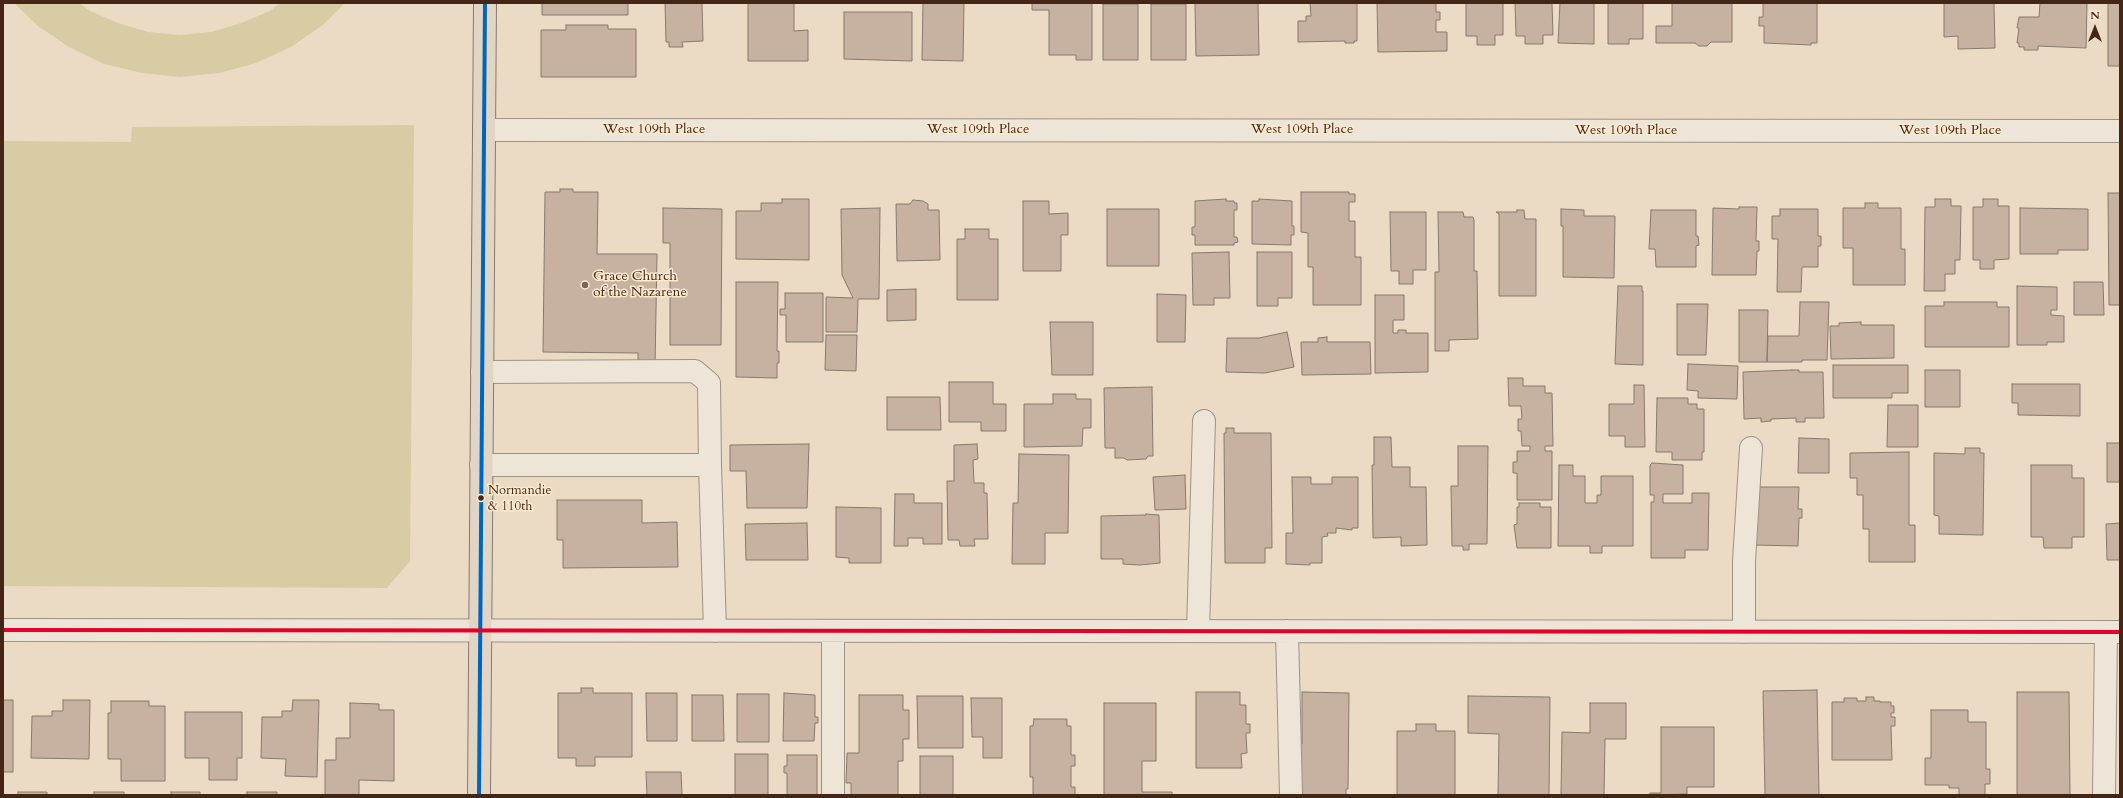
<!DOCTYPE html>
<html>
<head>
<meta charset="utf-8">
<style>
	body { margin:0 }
	#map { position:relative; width:2123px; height:798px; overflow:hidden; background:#ebdbc4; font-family:Cardo,serif }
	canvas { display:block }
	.frame { position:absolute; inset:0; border:4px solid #432616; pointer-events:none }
	.north { position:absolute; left:2075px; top:8px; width:40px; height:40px; -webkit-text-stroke:3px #fdeace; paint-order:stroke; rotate:0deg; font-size:11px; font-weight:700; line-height:16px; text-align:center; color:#432616 }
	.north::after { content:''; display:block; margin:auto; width:14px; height:18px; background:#432616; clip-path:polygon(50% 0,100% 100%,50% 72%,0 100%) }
</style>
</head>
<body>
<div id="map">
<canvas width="2123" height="798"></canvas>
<div class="frame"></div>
<div class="north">N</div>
</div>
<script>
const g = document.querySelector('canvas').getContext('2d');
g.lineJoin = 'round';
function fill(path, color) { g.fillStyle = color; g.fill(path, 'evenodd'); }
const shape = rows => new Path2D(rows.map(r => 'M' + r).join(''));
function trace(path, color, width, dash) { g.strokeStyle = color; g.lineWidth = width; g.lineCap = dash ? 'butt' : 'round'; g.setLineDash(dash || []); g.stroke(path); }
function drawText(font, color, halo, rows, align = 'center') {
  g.font = font + ' Cardo,serif'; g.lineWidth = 3; g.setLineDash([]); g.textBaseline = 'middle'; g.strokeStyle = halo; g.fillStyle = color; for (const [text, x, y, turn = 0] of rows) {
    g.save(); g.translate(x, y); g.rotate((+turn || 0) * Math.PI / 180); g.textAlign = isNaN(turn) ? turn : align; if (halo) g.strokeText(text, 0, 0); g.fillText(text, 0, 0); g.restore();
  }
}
const green = shape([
	[14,3,79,3,90,11,118,23,148,32,180,35,211,32,241,23,270,11,280,3,345,3,323,25,291,47,256,63,219,73,180,77,142,73,104,64,69,47,38,26],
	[414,125,410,561,387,588,3,586,3,141,131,142,132,127]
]);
const building = shape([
	[542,3,628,3,628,15,542,15,542,3],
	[665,3,702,3,703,41,682,42,683,47,669,47,669,42,666,42,665,3],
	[748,3,794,3,794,31,808,30,808,61,748,61,748,3],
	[923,3,964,3,963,61,922,60,923,3],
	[1032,3,1092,3,1092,60,1076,60,1076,55,1049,55,1049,10,1032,10,1032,3],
	[1195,3,1258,3,1259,55,1196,56,1195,3],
	[1310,3,1357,3,1357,41,1354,41,1354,43,1345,43,1345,41,1298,42,1298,21,1306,21,1306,16,1311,16,1310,3],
	[1377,3,1436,3,1436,12,1440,12,1440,20,1436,20,1436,32,1447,32,1447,51,1378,52,1377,3],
	[1466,3,1503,3,1503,35,1495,35,1495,45,1477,45,1477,36,1466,36,1466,3],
	[1515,3,1552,3,1553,35,1543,35,1543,44,1525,44,1525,36,1516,36,1515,3],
	[1560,3,1594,3,1594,44,1558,43,1560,3],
	[1608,3,1643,3,1643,39,1629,39,1629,44,1608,44,1608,3],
	[1672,3,1732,3,1732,42,1711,42,1707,46,1699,46,1695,43,1656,43,1656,26,1672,26,1672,3],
	[1763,3,1817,3,1817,43,1811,43,1811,45,1764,43,1764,26,1759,26,1759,17,1763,17,1763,3],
	[1944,3,1994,3,1995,48,1958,49,1958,36,1944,37,1944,3],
	[2040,3,2087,3,2086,48,2038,46,2038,50,2024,50,2024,47,2019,47,2019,43,2017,43,2019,28,2017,28,2019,17,2039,17,2040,3],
	[2108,3,2120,3,2120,66,2108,66,2108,3],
	[1103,4,1138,4,1138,60,1103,60,1103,4],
	[1151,4,1186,4,1186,60,1151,60,1151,4],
	[844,12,912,12,912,61,844,59,844,12],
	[566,25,608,25,608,29,636,29,636,77,541,77,541,30,566,30,566,25],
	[560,189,573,189,573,192,598,192,597,254,657,254,655,367,638,367,638,353,543,352,545,192,560,192,560,189],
	[1301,192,1349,192,1349,194,1355,194,1355,202,1349,202,1349,221,1355,221,1355,257,1361,257,1361,305,1313,305,1313,267,1308,267,1308,233,1301,232,1301,192],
	[2108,193,2120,193,2120,305,2109,305,2108,193],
	[782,199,809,199,809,260,736,259,736,211,761,211,761,203,782,203,782,199],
	[1226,199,1226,201,1234,201,1234,203,1237,203,1237,210,1234,210,1234,237,1237,237,1238,242,1234,243,1234,245,1195,245,1195,235,1192,235,1192,227,1195,227,1195,201,1226,199],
	[1259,199,1292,201,1292,226,1294,226,1294,235,1291,235,1291,245,1252,244,1252,201,1259,201,1259,199],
	[1935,199,1951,199,1951,206,1961,206,1960,260,1955,260,1955,274,1945,274,1945,291,1924,291,1925,207,1935,207,1935,199],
	[1983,199,1998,199,1998,206,2009,206,2009,259,1994,260,1994,269,1980,269,1980,260,1973,260,1973,207,1983,207,1983,199],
	[913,200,923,201,928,204,928,210,939,210,940,260,897,261,896,204,910,204,913,200],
	[1023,201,1049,201,1049,214,1068,213,1068,235,1061,235,1061,271,1023,271,1023,201],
	[1865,203,1878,203,1878,208,1901,208,1901,249,1905,249,1905,285,1853,285,1853,248,1843,248,1843,208,1865,208,1865,203],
	[1739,207,1757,207,1756,241,1759,241,1759,251,1757,251,1756,275,1712,275,1713,208,1739,209,1739,207],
	[663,208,722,209,721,345,670,345,670,243,663,243,663,208],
	[880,208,879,299,858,299,857,332,826,332,826,297,853,298,842,275,841,209,880,208],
	[2020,208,2088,209,2088,250,2058,250,2058,254,2020,254,2020,208],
	[1107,209,1159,209,1159,266,1107,266,1107,209],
	[1561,209,1584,210,1584,216,1615,216,1614,278,1563,277,1563,226,1561,226,1561,209],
	[1780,209,1818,209,1818,236,1821,236,1821,246,1818,246,1818,267,1802,267,1801,292,1777,292,1778,239,1772,239,1772,216,1780,216,1780,209],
	[1517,210,1524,210,1525,219,1536,219,1536,296,1499,296,1499,214,1496,212,1517,212,1517,210],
	[1651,210,1696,210,1696,236,1698,236,1699,245,1696,246,1696,267,1656,267,1655,249,1649,249,1651,210],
	[1390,212,1426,212,1426,270,1413,270,1413,284,1399,284,1399,271,1391,271,1390,212],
	[1438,212,1463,212,1464,217,1473,217,1474,220,1474,271,1477,271,1478,339,1449,340,1449,351,1435,351,1435,272,1439,272,1438,212],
	[965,229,989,229,989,239,998,239,998,300,957,300,957,239,965,239,965,229],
	[1229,252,1230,298,1214,298,1214,305,1193,305,1192,253,1229,252],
	[1257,252,1292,252,1292,298,1278,298,1278,306,1257,306,1257,252],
	[736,282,778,282,777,351,779,351,779,363,777,363,777,378,736,377,736,282],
	[2074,282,2103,282,2104,315,2074,315,2074,282],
	[1618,286,1642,286,1642,291,1643,291,1643,365,1615,364,1618,286],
	[2017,286,2057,287,2057,310,2051,310,2051,315,2064,316,2064,342,2047,342,2047,345,2017,345,2017,286],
	[916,289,916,320,887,321,887,290,916,289],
	[785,293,823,293,823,342,786,342,786,315,780,315,780,309,785,309,785,293],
	[1157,294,1186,295,1185,342,1157,342,1157,294],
	[1375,295,1404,295,1404,320,1393,320,1393,333,1398,333,1398,330,1406,330,1406,333,1428,333,1428,372,1375,373,1375,295],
	[1800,302,1829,302,1827,360,1802,360,1802,362,1767,362,1768,336,1799,336,1800,302],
	[1944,302,1997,302,1997,307,2009,307,2009,347,1925,347,1925,306,1944,306,1944,302],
	[1677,304,1708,304,1706,355,1677,355,1677,304],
	[1739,310,1768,310,1767,362,1739,362,1739,310],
	[1050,322,1093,322,1093,375,1052,375,1050,322],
	[1861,322,1861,325,1894,325,1894,358,1831,359,1830,326,1839,326,1839,323,1861,322],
	[1287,332,1294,367,1265,373,1226,372,1227,338,1259,338,1287,332],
	[826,335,857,335,856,371,825,370,826,335],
	[1327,337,1327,342,1370,342,1371,374,1302,375,1301,342,1318,342,1318,338,1327,337],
	[1688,364,1738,366,1737,399,1698,398,1698,391,1687,390,1688,364],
	[1833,365,1908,365,1908,393,1892,393,1892,398,1833,398,1833,365],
	[1792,370,1799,370,1799,372,1823,372,1824,418,1805,418,1805,422,1796,422,1796,418,1771,419,1771,421,1761,422,1761,418,1744,419,1743,372,1792,370],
	[1925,370,1960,370,1960,407,1925,407,1925,370],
	[1508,378,1523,378,1523,386,1545,386,1545,393,1552,393,1553,446,1545,446,1545,451,1552,451,1552,500,1517,500,1517,473,1513,473,1513,462,1517,462,1517,451,1530,451,1530,446,1522,446,1521,431,1518,431,1518,419,1522,419,1521,406,1509,406,1508,378],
	[949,382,993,382,993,404,1006,404,1006,431,981,431,981,422,949,422,949,382],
	[2012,384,2080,384,2080,416,2018,415,2018,403,2012,403,2012,384],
	[1634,385,1644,385,1645,447,1625,447,1625,436,1609,436,1609,404,1634,404,1634,385],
	[1152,387,1153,456,1148,456,1146,459,1127,460,1124,458,1115,458,1115,448,1105,448,1104,388,1152,387],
	[1053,394,1076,394,1076,399,1091,399,1091,428,1083,428,1082,446,1024,447,1024,404,1053,404,1053,394],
	[887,397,940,397,941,430,887,430,887,397],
	[1657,398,1688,398,1688,404,1697,404,1697,409,1704,409,1704,452,1702,452,1702,460,1672,460,1672,452,1656,452,1657,398],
	[1888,405,1918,405,1918,447,1887,447,1888,405],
	[1226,428,1234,428,1234,433,1271,433,1272,548,1265,548,1265,563,1225,563,1224,433,1226,433,1226,428],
	[1374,437,1391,437,1392,467,1410,467,1410,487,1426,487,1427,545,1401,546,1401,537,1373,538,1372,465,1374,465,1374,437],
	[1799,438,1829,439,1829,473,1798,473,1799,438],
	[2107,443,2120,443,2120,482,2107,482,2107,443],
	[809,444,807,508,747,508,746,471,730,471,730,445,809,444],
	[977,444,978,459,973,460,974,483,984,483,984,493,987,493,988,539,974,539,975,546,960,546,959,540,948,540,947,481,954,481,954,445,977,444],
	[1458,446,1488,446,1487,544,1469,544,1469,550,1463,550,1463,546,1452,546,1451,486,1458,486,1458,446],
	[1965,448,1980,448,1980,453,1984,453,1983,535,1939,534,1939,516,1934,515,1934,453,1965,454,1965,448],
	[1909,452,1909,525,1915,525,1915,562,1869,562,1869,529,1863,529,1863,495,1857,495,1857,478,1850,478,1850,453,1909,452],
	[1019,454,1069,455,1068,533,1045,533,1045,564,1012,564,1013,503,1018,503,1019,454],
	[1652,463,1683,465,1683,494,1663,494,1663,503,1692,503,1692,493,1709,493,1708,550,1685,550,1685,558,1651,558,1651,502,1654,502,1654,495,1650,495,1650,465,1652,463],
	[1559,465,1573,465,1573,476,1585,476,1585,503,1597,503,1597,495,1601,495,1601,476,1633,476,1633,546,1602,546,1602,553,1590,553,1590,546,1558,546,1559,465],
	[2031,465,2072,465,2072,478,2084,478,2084,537,2072,537,2072,548,2044,548,2043,537,2031,537,2031,465],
	[1185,475,1186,509,1155,510,1153,477,1185,475],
	[1292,477,1311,477,1311,484,1332,484,1332,477,1358,477,1358,528,1352,528,1352,530,1336,528,1336,533,1327,533,1328,536,1322,537,1322,563,1310,563,1310,565,1286,564,1286,533,1293,533,1292,477],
	[1759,487,1799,487,1798,509,1802,509,1802,518,1799,518,1798,546,1753,545,1759,487],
	[895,494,914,494,914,503,942,503,942,544,923,544,923,538,908,538,908,546,894,546,895,494],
	[557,500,642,500,642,523,677,522,678,567,563,568,563,540,557,540,557,500],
	[1519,503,1540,503,1540,507,1551,507,1551,548,1517,548,1514,525,1517,524,1517,507,1519,507,1519,503],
	[836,507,881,508,881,563,849,563,849,558,836,557,836,507],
	[1146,514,1159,515,1160,563,1140,565,1123,564,1123,559,1101,559,1101,516,1146,515,1146,514],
	[807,523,808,560,746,560,745,524,807,523],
	[2120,523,2120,560,2107,560,2106,524,2120,523],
	[581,688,593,688,593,693,632,693,632,757,595,757,595,766,576,766,576,758,558,758,558,693,581,693,581,688],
	[1817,690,1819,795,1765,795,1763,691,1817,690],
	[1196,692,1240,692,1240,705,1246,705,1246,724,1250,724,1250,733,1246,733,1247,753,1241,754,1242,768,1196,768,1196,692],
	[1302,692,1349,693,1348,789,1346,789,1346,795,1298,795,1301,788,1301,763,1298,763,1298,744,1302,744,1302,692],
	[2017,692,2069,692,2070,795,2017,795,2017,692],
	[646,693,677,693,677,741,647,741,646,693],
	[784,693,815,695,815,717,818,717,818,723,815,723,814,741,783,741,784,693],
	[737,694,769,694,769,742,737,742,737,694],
	[692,695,723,695,724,741,692,741,692,695],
	[859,695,903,695,903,710,909,710,909,739,903,739,903,761,898,761,898,795,851,795,851,783,846,783,847,753,859,753,859,695],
	[917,696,963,696,963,748,918,748,917,696],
	[1468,696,1550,697,1549,795,1498,795,1499,734,1468,733,1468,696],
	[1866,697,1874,697,1874,701,1880,701,1880,702,1891,702,1891,706,1894,706,1894,713,1891,713,1891,717,1895,717,1895,726,1891,726,1892,760,1832,760,1832,702,1844,702,1844,698,1857,698,1857,701,1866,701,1866,697],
	[971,698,1002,698,1002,758,983,758,983,737,972,737,971,698],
	[3,700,13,700,13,772,3,772,3,700],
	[63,700,90,700,89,759,31,758,32,716,52,716,52,711,63,711,63,700],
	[293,700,319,700,317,777,285,776,286,759,261,758,262,717,282,717,282,711,292,711,293,700],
	[111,701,149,701,149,706,165,706,165,781,121,781,121,759,108,759,108,713,111,713,111,701],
	[350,703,379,704,379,710,394,710,394,781,359,780,359,795,325,795,325,760,336,760,336,738,350,738,350,703],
	[1104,703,1156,703,1156,761,1142,761,1142,792,1172,792,1172,795,1104,795,1104,703],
	[1590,703,1626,703,1626,739,1605,739,1604,795,1561,795,1562,732,1590,733,1590,703],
	[1931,710,1968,710,1968,722,1986,722,1986,769,1990,769,1990,784,1985,784,1985,795,1959,795,1959,788,1949,788,1949,785,1925,785,1925,758,1931,758,1931,710],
	[185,712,242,712,242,758,237,758,237,780,209,780,209,758,185,758,185,712],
	[1034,719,1067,719,1067,726,1071,726,1071,755,1075,755,1075,766,1071,766,1071,787,1075,787,1075,795,1033,795,1033,777,1030,777,1030,726,1033,726,1034,719],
	[1416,724,1436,724,1436,731,1455,731,1455,795,1397,795,1397,731,1416,731,1416,724],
	[1661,727,1714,727,1714,787,1687,787,1687,794,1650,795,1650,793,1661,793,1661,727],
	[735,754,768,754,768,795,735,795,735,754],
	[787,755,817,755,817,795,787,795,787,773,784,773,784,766,787,766,787,755],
	[920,756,953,756,953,795,920,795,920,756],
	[646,772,681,772,682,795,647,795,646,772],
	[18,792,47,792,47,795,18,795,18,792],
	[94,792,124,792,124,795,94,795,94,792],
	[171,792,200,792,200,795,171,795,171,792],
	[247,792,277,792,277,795,247,795,247,792]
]);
const minor = shape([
	[484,130,2120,131],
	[481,465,710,465,709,383,695,371,482,372],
	[710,465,715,631],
	[3,630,2120,632],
	[833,631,833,795],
	[1198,631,1204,421],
	[1287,631,1291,795],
	[1744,632,1744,561,1751,448],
	[2104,795,2106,632]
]);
const major = shape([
	[479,795,485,3]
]);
const bus1 = shape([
	[479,795,485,3]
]);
const bus2 = shape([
	[3,630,2120,632]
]);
const markers = [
	[585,285,4,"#7e6553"],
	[481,498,3.5,"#432616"]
];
const busNames = [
	["Normandie",488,491],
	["& 110th",488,507]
];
const streetNames = [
	["West 109th Place",654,130],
	["West 109th Place",978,130],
	["West 109th Place",1302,130],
	["West 109th Place",1626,131],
	["West 109th Place",1950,131]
];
const poiNames = [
	["Grace Church",593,277],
	["of the Nazarene",593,293]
];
fill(green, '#d7cca3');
fill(building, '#c7b1a1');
trace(building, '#867a6d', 1);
trace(minor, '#9f9283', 24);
trace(major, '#867a6d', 24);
trace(minor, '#eee5d9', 22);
trace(major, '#e1d5c4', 22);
trace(bus1, '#0065bd', 4);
trace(bus2, '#e4002b', 4);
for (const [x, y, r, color] of markers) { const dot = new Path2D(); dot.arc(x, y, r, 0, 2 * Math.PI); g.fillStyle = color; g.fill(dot); trace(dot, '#fdeace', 1.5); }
drawText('13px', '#432616', '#fdeace', busNames, 'left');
drawText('14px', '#432616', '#fdeace', streetNames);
drawText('14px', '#432616', '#fdeace', poiNames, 'left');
</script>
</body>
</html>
